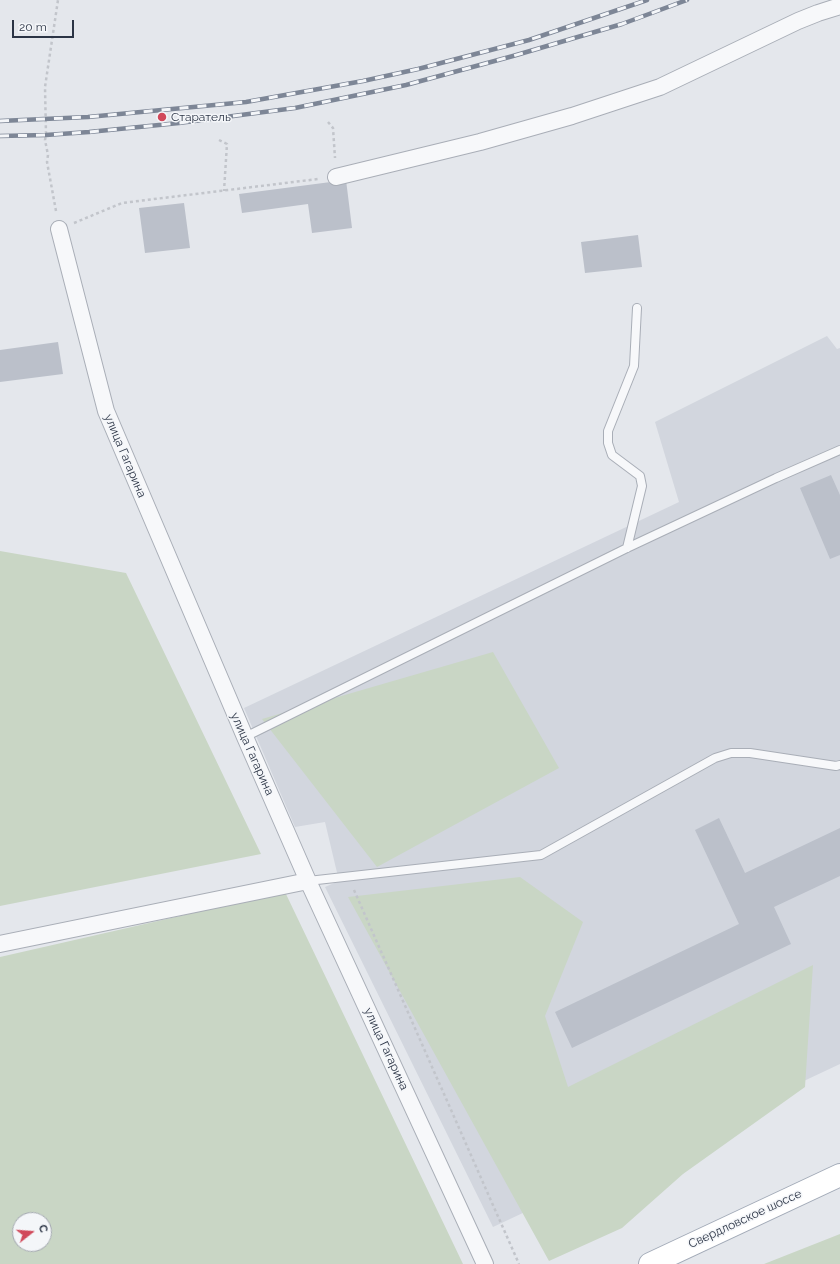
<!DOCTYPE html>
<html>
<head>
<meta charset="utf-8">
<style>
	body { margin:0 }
	#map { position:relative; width:840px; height:1264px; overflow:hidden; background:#e4e7ec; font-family:Raleway,sans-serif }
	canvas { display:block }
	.north { position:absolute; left:12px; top:1212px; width:40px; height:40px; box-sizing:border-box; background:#f4f6f9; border:1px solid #a4a8b1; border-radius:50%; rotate:73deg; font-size:11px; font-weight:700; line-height:16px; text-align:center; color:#2b3445 }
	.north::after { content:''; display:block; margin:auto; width:14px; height:18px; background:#d1495b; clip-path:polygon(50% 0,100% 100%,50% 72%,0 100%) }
	.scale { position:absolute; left:12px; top:20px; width:62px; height:18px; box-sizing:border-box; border:2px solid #2b3445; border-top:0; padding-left:5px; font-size:12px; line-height:14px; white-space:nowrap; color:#2b3445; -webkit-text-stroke:3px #f4f6f9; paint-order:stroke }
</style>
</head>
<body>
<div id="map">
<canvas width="840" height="1264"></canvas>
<div class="north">С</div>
<div class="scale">20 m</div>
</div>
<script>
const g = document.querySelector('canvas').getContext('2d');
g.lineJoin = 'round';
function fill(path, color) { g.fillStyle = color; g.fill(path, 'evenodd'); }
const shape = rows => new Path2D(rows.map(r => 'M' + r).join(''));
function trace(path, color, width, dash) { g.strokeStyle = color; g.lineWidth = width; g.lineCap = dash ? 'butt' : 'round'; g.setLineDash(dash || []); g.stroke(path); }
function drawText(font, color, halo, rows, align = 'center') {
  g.font = font + ' Raleway,sans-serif'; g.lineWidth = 3; g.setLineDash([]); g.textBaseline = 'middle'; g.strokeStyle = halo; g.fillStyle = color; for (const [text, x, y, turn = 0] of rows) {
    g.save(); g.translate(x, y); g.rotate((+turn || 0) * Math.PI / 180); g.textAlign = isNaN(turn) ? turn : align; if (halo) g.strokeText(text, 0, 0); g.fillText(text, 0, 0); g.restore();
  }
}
const built = shape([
	[827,336,837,349,840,348,840,1064,493,1227,325,887,339,881,325,822,295,827,244,708,679,502,655,422]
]);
const green = shape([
	[0,551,126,573,261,854,0,906],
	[493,652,559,768,377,867,262,719],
	[520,877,583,922,545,1016,568,1087,813,965,805,1087,683,1174,622,1228,549,1261,348,897],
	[285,892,463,1264,0,1264,0,957],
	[20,1220,44,1220,44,1244,20,1244],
	[840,1234,840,1264,764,1264]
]);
const building = shape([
	[346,180,352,228,312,233,308,204,242,213,239,194],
	[184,203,190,248,145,253,139,208],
	[638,235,642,267,585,273,581,242],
	[58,342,63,374,0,382,0,350],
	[831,475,840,495,840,555,830,559,800,488],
	[719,818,745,873,840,828,840,876,774,907,791,944,572,1048,555,1012,739,924,695,830]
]);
const path = shape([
	[328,122,333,128,335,158],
	[219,140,227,144,224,191],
	[56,211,47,162,48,155,45,140,46,135,45,87,58,0],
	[74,223,122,203,318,179],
	[354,890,519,1264]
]);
const lane = shape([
	[627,548,642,486,640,476,612,455,608,443,608,431,634,366,637,308],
	[245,737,627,548,776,478,840,450],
	[308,881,541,855,715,758,731,753,750,753,836,766,840,765]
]);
const street = shape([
	[336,177,480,142,572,116,660,87,798,21,818,13,840,6],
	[59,229,106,411,245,737,308,881,485,1264],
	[0,944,308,881]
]);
const primary = shape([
	[650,1264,840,1175]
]);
const rail = shape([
	[0,121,88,117,246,102,363,81,418,69,529,40,647,0],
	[0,136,46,135,89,132,179,123,295,108,406,85,513,56,622,24,687,0]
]);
const markers = [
	[162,117,5,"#d1495b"]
];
const poiNames = [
	["Старатель",171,117]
];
const streetNames = [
	["улица Гагарина",125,456,67],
	["улица Гагарина",252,754,66],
	["улица Гагарина",386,1049,65],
	["Свердловское шоссе",745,1219,-25]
];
fill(built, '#d2d6de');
fill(green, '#c9d6c5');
fill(building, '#bbc0ca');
trace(lane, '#a9aeb7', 10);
trace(street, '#a9aeb7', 18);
trace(primary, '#a3abb8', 24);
trace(path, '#c2c5cb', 2.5, [3, 3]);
trace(lane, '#f7f8fa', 8);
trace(street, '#f7f8fa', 16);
trace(primary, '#fff', 22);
trace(rail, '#7d8696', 4.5);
trace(rail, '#f4f6f9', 3, [9]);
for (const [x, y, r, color] of markers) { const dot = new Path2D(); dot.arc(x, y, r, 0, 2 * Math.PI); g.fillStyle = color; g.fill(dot); trace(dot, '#f4f6f9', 1.5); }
drawText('12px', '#2b3445', '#f4f6f9', poiNames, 'left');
drawText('12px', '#2b3445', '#f4f6f9', streetNames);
</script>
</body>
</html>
